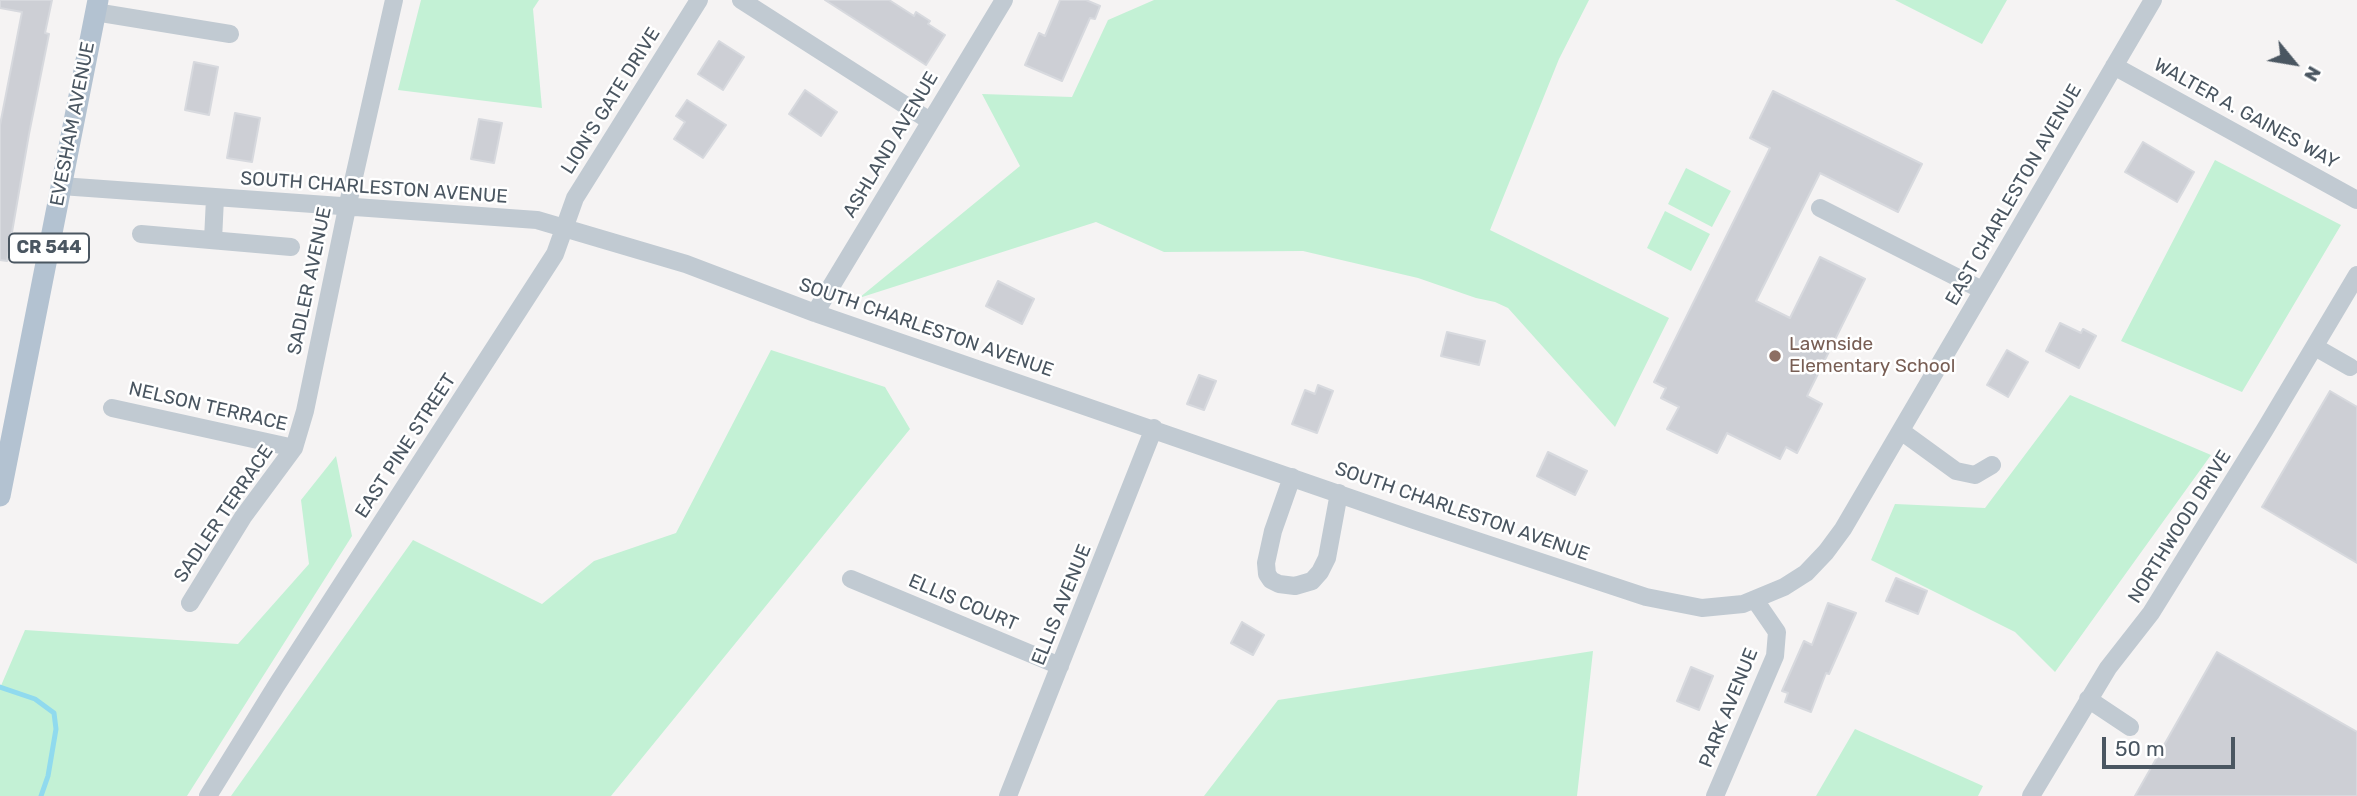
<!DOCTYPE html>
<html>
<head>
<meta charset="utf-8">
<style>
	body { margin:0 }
	#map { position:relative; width:2357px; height:796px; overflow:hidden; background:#f5f3f3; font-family:Rubik,sans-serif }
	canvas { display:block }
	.north { position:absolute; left:2259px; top:28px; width:70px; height:70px; -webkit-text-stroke:5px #fff; paint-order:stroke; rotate:120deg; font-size:19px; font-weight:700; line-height:28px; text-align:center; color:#4a5661 }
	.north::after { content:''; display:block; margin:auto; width:24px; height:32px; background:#4a5661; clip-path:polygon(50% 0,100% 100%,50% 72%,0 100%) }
	.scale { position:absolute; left:2102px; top:737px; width:133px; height:32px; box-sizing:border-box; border:4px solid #4a5661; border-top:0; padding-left:9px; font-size:21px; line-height:24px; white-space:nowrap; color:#4a5661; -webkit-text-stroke:5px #fff; paint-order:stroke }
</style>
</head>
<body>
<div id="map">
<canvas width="2357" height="796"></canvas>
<div class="north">N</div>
<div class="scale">50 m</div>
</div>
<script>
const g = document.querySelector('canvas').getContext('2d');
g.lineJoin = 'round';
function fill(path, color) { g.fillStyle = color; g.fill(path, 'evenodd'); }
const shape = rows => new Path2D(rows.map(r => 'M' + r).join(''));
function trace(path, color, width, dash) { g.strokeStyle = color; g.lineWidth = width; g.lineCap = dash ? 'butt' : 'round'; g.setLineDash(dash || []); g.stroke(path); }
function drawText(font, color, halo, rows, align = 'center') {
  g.font = font + ' Rubik,sans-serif'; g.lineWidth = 5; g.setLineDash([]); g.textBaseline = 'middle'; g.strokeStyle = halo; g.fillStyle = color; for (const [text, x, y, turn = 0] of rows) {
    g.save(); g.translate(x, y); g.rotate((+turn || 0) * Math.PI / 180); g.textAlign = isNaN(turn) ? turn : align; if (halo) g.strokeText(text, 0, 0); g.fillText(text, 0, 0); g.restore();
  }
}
const green = shape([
	[421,0,539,0,533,9,542,108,398,90],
	[1154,0,1589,0,1559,59,1490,230,1669,318,1615,427,1508,308,1495,302,1476,298,1418,278,1303,251,1164,252,1096,222,859,298,1020,166,982,94,1072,97,1108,20],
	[1895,0,2007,0,1982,44],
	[2215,160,2341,225,2242,392,2121,341],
	[1686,168,1731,191,1712,227,1668,204],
	[1665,211,1710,234,1691,271,1647,248],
	[771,350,885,387,910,429,611,796,231,796,413,540,542,604,594,561,676,533],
	[2070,395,2211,455,2055,672,2015,632,1871,560,1895,504,1985,508],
	[336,456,352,536,187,796,0,796,0,688,25,630,238,644,309,564,301,500],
	[1593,651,1577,796,1204,796,1278,700],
	[1855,729,1983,786,1978,796,1816,796]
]);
const stream = shape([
	[0,687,35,699,54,713,56,729,48,776,41,796]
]);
const building = shape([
	[0,0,52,0,45,33,49,34,29,134,7,261,0,260,0,125,22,12,0,8,0,0],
	[825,0,889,0,914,16,916,12,930,21,928,24,945,35,926,65,825,0],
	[1060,0,1086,0,1100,6,1095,19,1090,18,1062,81,1025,65,1039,33,1045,36,1060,0],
	[719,41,744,57,723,90,698,74,719,41],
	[194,62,218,67,209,115,185,110,194,62],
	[805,90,837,112,821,136,789,114,805,90],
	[1773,91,1922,164,1898,212,1820,173,1756,301,1790,318,1820,257,1865,279,1807,396,1822,404,1797,453,1786,447,1780,459,1727,433,1717,453,1667,429,1679,407,1661,398,1666,388,1654,382,1770,148,1750,138,1773,91],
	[687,100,726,125,703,158,674,139,685,122,676,116,687,100],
	[235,113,260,118,252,162,227,158,235,113],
	[479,119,502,123,494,163,471,159,479,119],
	[2143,142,2194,172,2177,202,2125,172,2143,142],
	[998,281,1034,299,1022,324,986,306,998,281],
	[2060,323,2081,333,2083,329,2096,336,2079,368,2046,351,2060,323],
	[1447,332,1485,341,1479,365,1441,356,1447,332],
	[2007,350,2028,362,2008,397,1987,385,2007,350],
	[1199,375,1216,381,1204,410,1187,404,1199,375],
	[1318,385,1333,391,1317,433,1292,424,1305,390,1315,394,1318,385],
	[2330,391,2357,407,2357,563,2262,507,2330,391],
	[1548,452,1587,471,1575,495,1537,476,1548,452],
	[1896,578,1927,591,1918,614,1886,601,1896,578],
	[1828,603,1856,613,1829,674,1826,673,1811,712,1785,702,1788,693,1782,691,1804,641,1812,645,1828,603],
	[1242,622,1264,635,1253,655,1231,643,1242,622],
	[2217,652,2357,732,2357,796,2135,796,2217,652],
	[1691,667,1713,676,1699,710,1677,701,1691,667]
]);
const minor = shape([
	[741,0,930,121],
	[95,12,230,34],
	[2114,66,2357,200],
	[61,186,537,220,686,264,815,313,1414,520,1646,597,1702,608,1743,604,1784,587,1806,573,1826,552,1843,529,2153,0],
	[1820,208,1982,290],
	[141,234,291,247],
	[213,240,215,198],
	[815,313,1004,0],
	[2315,347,2350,367],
	[112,408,294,448],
	[1901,431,1956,471,1975,475,1992,465],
	[1292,477,1273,531,1266,563,1267,574,1271,580,1279,584,1295,586,1312,581,1320,572,1327,558,1339,493],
	[851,579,1060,666],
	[190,603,243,517,294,448,305,411,347,208,394,0],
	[2088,699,2130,727],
	[208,796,276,686,555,254,575,198,699,0],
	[1008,796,1154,428],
	[1715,796,1775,656,1777,632,1755,600],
	[2031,796,2108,668,2151,613,2264,431,2357,275]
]);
const major = shape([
	[0,496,98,0]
]);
const markers = [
	[1775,356,7,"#8d6e63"]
];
const shields = [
	[49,248,80]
];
const shieldNames = [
	["CR 544",49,248]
];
const streetNames = [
	["LION'S GATE DRIVE",611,101,-58],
	["WALTER A. GAINES WAY",2246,114,29],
	["EVESHAM AVENUE",73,124,-79],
	["ASHLAND AVENUE",891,145,-59],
	["SOUTH CHARLESTON AVENUE",374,188,4],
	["EAST CHARLESTON AVENUE",2014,195,-60],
	["SADLER AVENUE",310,281,-78],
	["SOUTH CHARLESTON AVENUE",926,328,19],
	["NELSON TERRACE",208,407,13],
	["EAST PINE STREET",406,446,-57],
	["SOUTH CHARLESTON AVENUE",1462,512,19],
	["SADLER TERRACE",224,514,-56],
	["NORTHWOOD DRIVE",2180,527,-58],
	["ELLIS COURT",963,603,23],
	["ELLIS AVENUE",1062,605,-68],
	["PARK AVENUE",1729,708,-68]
];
const educationNames = [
	["Lawnside",1789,345],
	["Elementary School",1789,367]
];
fill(green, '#c3f1d5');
trace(stream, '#90daee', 5);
fill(building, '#cdcfd5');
trace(building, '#d7d9de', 2);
trace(minor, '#c1cad2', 18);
trace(major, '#b3c2d1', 21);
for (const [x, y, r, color] of markers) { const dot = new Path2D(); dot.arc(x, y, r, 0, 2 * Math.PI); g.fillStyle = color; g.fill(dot); trace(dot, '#fff', 2.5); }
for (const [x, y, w] of shields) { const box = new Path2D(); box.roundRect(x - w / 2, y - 14.5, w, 29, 5); g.fillStyle = '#fff'; g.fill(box); trace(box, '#4a5661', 2); }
drawText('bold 18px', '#4a5661', null, shieldNames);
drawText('19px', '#4a5661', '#fff', streetNames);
drawText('19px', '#785e54', '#fff', educationNames, 'left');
</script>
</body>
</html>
